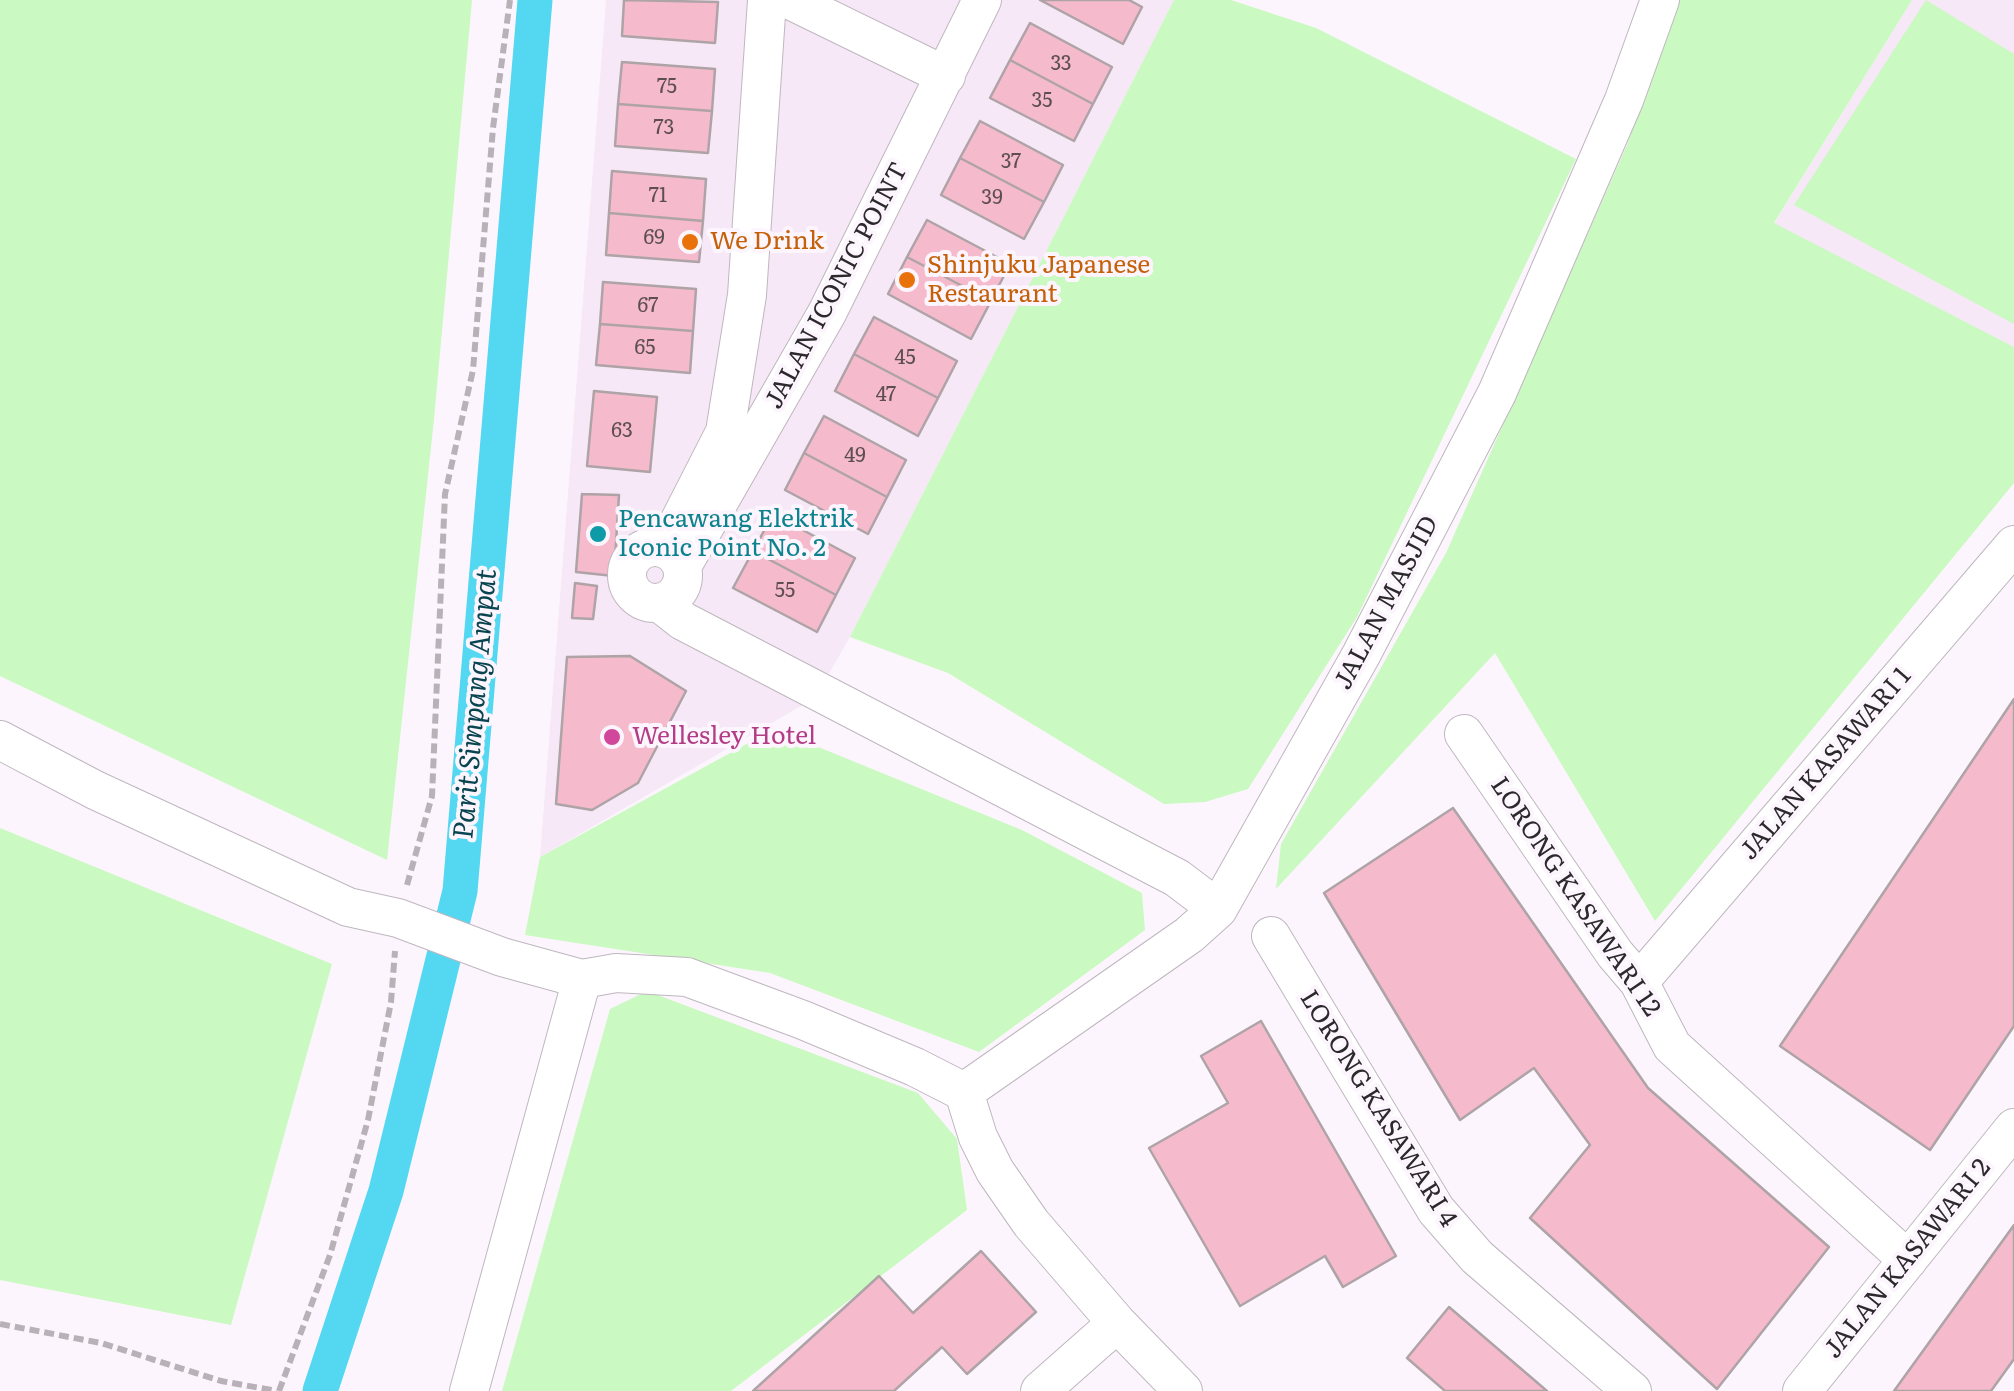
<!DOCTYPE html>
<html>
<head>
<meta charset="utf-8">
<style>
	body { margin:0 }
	canvas { display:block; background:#fdf5fd }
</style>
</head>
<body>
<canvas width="2014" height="1391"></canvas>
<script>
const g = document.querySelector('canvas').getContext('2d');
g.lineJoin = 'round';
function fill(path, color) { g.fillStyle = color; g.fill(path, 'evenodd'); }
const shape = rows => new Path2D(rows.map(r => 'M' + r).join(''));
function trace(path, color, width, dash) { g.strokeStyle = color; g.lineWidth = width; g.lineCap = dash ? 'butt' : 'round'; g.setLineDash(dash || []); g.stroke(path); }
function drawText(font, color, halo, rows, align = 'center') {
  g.font = font + ' Literata,serif'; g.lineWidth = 8; g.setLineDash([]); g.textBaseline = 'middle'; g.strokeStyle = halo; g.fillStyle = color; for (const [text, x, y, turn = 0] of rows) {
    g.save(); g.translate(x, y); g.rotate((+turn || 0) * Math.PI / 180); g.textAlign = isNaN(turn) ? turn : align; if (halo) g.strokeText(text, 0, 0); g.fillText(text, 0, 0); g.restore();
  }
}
const built = shape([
	[606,0,1174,0,850,637,815,698,540,857],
	[1912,0,2014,0,2014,347,1774,224]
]);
const green = shape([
	[0,0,472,0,434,419,387,860,0,676],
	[1174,0,1231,0,1316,28,1576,159,1357,617,1248,789,1205,802,1164,804,948,673,850,637],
	[1678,0,1912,0,1774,223,2014,347,2014,483,1655,921,1495,653,1276,889,1281,844,1446,553,1627,145],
	[1926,0,2014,54,2014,324,1794,205],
	[774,729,1022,830,1142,893,1145,930,979,1052,770,973,525,935,540,857],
	[0,828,332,964,231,1325,0,1280],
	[647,991,918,1093,957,1139,967,1210,731,1391,502,1391,610,1009]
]);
const canal = shape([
	[320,1391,386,1191,460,891,535,0]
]);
const building = shape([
	[624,0,718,2,715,43,622,36,624,0],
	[1040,0,1129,0,1142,7,1123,44,1040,0],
	[1030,23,1112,67,1093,104,1010,60,1030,23],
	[1010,60,1093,104,1074,141,990,98,1010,60],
	[622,62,715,69,712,111,618,104,622,62],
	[618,104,712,111,708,153,615,146,618,104],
	[980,121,1063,165,1044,202,960,158,980,121],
	[960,158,1044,202,1024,239,941,195,960,158],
	[612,171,706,179,703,221,609,213,612,171],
	[609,213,703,221,699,262,606,255,609,213],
	[927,220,1010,264,991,301,907,257,927,220],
	[907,257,991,301,971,339,888,294,907,257],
	[603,282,696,289,693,331,600,324,603,282],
	[874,317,957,361,938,398,854,354,874,317],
	[600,324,693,331,690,373,596,365,600,324],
	[854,354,938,398,918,436,835,391,854,354],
	[594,391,657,397,650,472,587,466,594,391],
	[824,416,906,460,887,497,804,453,824,416],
	[804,453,887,497,868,534,785,490,804,453],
	[582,494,619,495,614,576,576,572,582,494],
	[773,514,855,558,836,595,753,551,773,514],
	[753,551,836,595,817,632,733,588,753,551],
	[575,583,597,586,593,619,572,618,575,583],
	[630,656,686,691,638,783,592,810,556,804,567,657,630,656],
	[2014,699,2014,1026,1930,1150,1780,1046,2014,699],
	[1453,808,1648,1088,1829,1247,1717,1389,1530,1218,1590,1145,1534,1068,1460,1120,1324,893,1453,808],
	[1261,1021,1396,1256,1343,1287,1325,1256,1240,1306,1149,1148,1228,1103,1201,1056,1261,1021],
	[2014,1225,2014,1359,1991,1391,1894,1391,2014,1225],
	[981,1251,1036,1312,967,1374,942,1347,894,1391,753,1391,879,1276,913,1313,981,1251],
	[1449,1307,1547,1391,1445,1391,1407,1358,1449,1307]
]);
const path = shape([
	[407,885,432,796,445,494,473,370,493,128,510,0],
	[0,1324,101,1343,221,1381,277,1391],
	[279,1391,330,1255,368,1120,391,1002,395,951]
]);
const minor = shape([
	[790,0,946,76],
	[676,528,725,432,747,295,767,0],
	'627 575a28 28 0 1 1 56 0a28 28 0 1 1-56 0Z',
	[682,566,827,313,982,0],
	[660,603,683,621,1177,878,1218,909],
	[1464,734,1615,954,1639,982,1672,1046,1908,1260],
	[0,740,95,790,348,907,398,918,502,957,582,979,616,973,687,977,803,1020,915,1067,964,1092],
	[1271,936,1436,1210,1477,1257,1632,1391],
	[1639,982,2014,545],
	[964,1092,1189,935,1218,909,1361,655,1497,393,1624,100,1660,0],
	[964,1092,978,1137,995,1171,1031,1223,1117,1323,1183,1391],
	[469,1391,582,979],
	[1040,1391,1117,1323],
	[1802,1391,2014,1128]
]);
const markers = [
	[690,242,10,"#e8710a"],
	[907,280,10,"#e8710a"],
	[598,534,10,"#0f9aa8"],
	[612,737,10,"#d1479c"]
];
const numberNames = [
	["33",1061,64],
	["75",667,87],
	["35",1042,101],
	["73",664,128],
	["37",1011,162],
	["71",658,196],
	["39",992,198],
	["69",654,238],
	["67",648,306],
	["65",645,348],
	["45",905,358],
	["47",886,395],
	["63",622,431],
	["49",855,456],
	["55",785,591]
];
const foodNames = [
	["We Drink",710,242],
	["Shinjuku Japanese",927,266],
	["Restaurant",927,295]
];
const streetNames = [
	["JALAN ICONIC POINT",837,286,-62],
	["JALAN MASJID",1387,603,-62],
	["JALAN KASAWARI 1",1826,764,-49],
	["LORONG KASAWARI 12",1575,897,56],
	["LORONG KASAWARI 4",1378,1109,58],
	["JALAN KASAWARI 2",1908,1259,-51]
];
const cultureNames = [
	["Pencawang Elektrik",618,520],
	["Iconic Point No. 2",618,549]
];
const hotelNames = [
	["Wellesley Hotel",632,737]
];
const waterNames = [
	["Parit Simpang Ampat",476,704,-85]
];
fill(built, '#f6e8f6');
fill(green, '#caf9c1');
trace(canal, '#54d8f1', 35);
fill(building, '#f5bbcd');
trace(building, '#aea3a6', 2.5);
trace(minor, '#bfb7bf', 40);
trace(path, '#b8b2b8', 6, [10, 5]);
trace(minor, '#fff', 38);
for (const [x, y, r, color] of markers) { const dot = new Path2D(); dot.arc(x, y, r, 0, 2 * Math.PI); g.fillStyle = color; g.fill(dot); trace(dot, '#fdf5fd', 4); }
drawText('20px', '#5e4e54', null, numberNames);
drawText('25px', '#c56008', '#fdf5fd', foodNames, 'left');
drawText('25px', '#2c292c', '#fdf5fd', streetNames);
drawText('25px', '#0d838f', '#fdf5fd', cultureNames, 'left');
drawText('25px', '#b23c85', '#fdf5fd', hotelNames, 'left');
drawText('italic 28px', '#084550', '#fdf5fd', waterNames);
</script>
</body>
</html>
